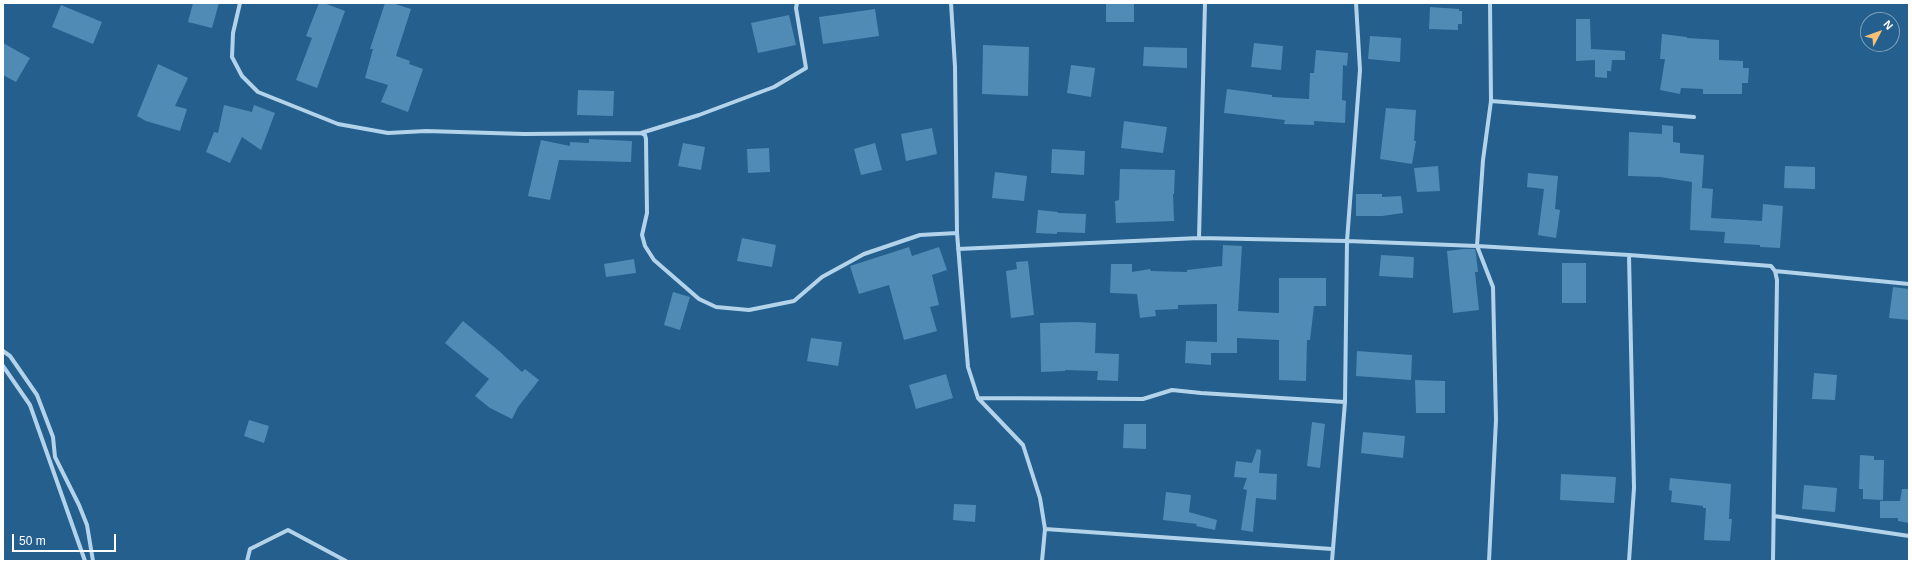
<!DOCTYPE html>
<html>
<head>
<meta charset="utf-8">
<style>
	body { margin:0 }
	#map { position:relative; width:1912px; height:564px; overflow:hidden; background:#245f8d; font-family:Helvetica,sans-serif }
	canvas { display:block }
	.frame { position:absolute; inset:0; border:4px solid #fff; pointer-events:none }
	.north { position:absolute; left:1860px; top:12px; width:40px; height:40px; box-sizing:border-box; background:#245f8d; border:1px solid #7c9fbb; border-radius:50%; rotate:49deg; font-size:11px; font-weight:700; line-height:16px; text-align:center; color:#fff }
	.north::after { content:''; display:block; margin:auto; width:14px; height:18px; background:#f6c176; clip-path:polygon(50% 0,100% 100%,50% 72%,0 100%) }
	.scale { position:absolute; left:12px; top:534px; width:104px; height:18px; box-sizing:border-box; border:2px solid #fff; border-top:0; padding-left:5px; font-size:12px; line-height:14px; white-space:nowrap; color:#fff; -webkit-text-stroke:3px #245f8d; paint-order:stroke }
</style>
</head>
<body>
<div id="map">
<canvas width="1912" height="564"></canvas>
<div class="frame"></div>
<div class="north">N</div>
<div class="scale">50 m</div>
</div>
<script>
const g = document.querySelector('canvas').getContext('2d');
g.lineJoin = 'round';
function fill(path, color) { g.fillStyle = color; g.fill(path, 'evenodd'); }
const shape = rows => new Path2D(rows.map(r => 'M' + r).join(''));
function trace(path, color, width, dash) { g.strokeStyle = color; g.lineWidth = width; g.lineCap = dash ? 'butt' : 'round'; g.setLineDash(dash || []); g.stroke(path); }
const building = shape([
	[193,3,219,3,212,28,188,22],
	[319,3,324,3,345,11,317,88,296,80,312,38,306,36],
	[385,3,392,3,411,9,396,56,410,61,409,64,423,69,408,112,381,102,388,85,365,78,373,49,370,49],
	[1106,3,1134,3,1134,22,1106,22],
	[61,5,102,22,93,44,52,27],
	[1430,7,1459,9,1459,11,1462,11,1462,24,1458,24,1458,30,1429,29],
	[875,9,879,36,823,44,819,17],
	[789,15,796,45,758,53,751,23],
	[1576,19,1590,19,1591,49,1625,51,1625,60,1612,60,1611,71,1607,71,1607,78,1595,77,1595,60,1576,61],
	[1662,34,1687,37,1687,38,1719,40,1719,60,1743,61,1743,68,1749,68,1748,83,1742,83,1742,94,1703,94,1703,89,1681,88,1680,94,1660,90,1665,59,1660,59],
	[1370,36,1401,38,1400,62,1368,59],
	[3,43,30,58,16,82,3,75],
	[1254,43,1283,46,1281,70,1251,67],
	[983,45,1029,47,1028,96,982,94],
	[1144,47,1187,48,1187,68,1143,66],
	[1316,50,1348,53,1347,66,1343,65,1342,100,1346,101,1345,123,1314,121,1314,125,1284,124,1285,120,1224,113,1227,89,1272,95,1272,97,1309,99,1310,73,1314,73],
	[158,64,188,78,175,106,187,109,180,131,146,121,137,116],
	[1071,65,1095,68,1091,97,1067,93],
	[578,90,614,91,613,116,577,115],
	[224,105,252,112,254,105,275,113,261,150,242,137,230,163,206,152,214,132,218,133],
	[1386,108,1416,110,1414,141,1416,141,1412,164,1380,159],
	[1124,121,1167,127,1163,153,1121,148],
	[1662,125,1673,126,1673,142,1680,143,1680,153,1704,155,1702,188,1713,189,1711,218,1762,221,1763,204,1783,206,1780,248,1760,247,1760,245,1724,243,1725,232,1690,230,1692,182,1660,177,1628,176,1629,132,1662,134],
	[932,128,937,154,906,161,901,134],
	[589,139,632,141,631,162,559,160,550,200,528,196,541,140,570,146,570,142,589,143],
	[683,143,705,147,701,170,678,166],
	[875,143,882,170,861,175,854,149],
	[769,148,770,172,748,173,747,149],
	[1052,149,1085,151,1084,175,1051,173],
	[1438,166,1440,191,1417,192,1414,168],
	[1785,166,1815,167,1815,189,1784,188],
	[1120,169,1175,170,1174,194,1173,194,1174,221,1116,223,1115,201,1119,200],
	[995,172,1027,176,1024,201,992,198],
	[1528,173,1558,176,1555,209,1560,210,1556,238,1538,235,1544,189,1527,187],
	[1356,194,1382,194,1382,197,1401,196,1403,213,1382,216,1356,216],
	[1038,210,1058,212,1058,213,1086,214,1085,233,1057,232,1057,234,1036,233],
	[742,238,776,245,772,267,737,261],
	[1223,245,1242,246,1238,311,1279,313,1279,278,1326,278,1326,306,1314,306,1310,340,1307,340,1306,381,1279,380,1279,340,1237,338,1237,353,1211,353,1211,365,1185,363,1186,341,1217,342,1217,304,1178,305,1178,309,1155,310,1156,316,1140,318,1137,294,1110,293,1111,264,1132,264,1132,272,1150,269,1151,271,1187,272,1187,270,1222,266],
	[909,247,912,256,939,247,947,270,932,275,939,305,930,307,937,331,904,340,889,285,859,294,850,266],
	[1464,249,1475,249,1476,254,1478,272,1475,272,1479,310,1453,313,1447,251],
	[1381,255,1414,257,1413,278,1379,276],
	[634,259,636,273,606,277,604,264],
	[1028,261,1034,315,1011,318,1006,271,1017,269,1016,262],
	[1562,263,1586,263,1586,303,1562,303],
	[1893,287,1909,289,1909,320,1889,318],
	[673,292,690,297,680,330,664,325],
	[463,321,499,351,522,372,525,369,539,380,518,407,512,419,490,408,475,396,489,379,445,343],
	[1077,322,1096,323,1095,353,1119,354,1118,381,1097,380,1098,371,1065,370,1065,371,1041,372,1040,323],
	[811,338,842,342,838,366,807,361],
	[1357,351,1412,355,1411,380,1356,376],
	[1814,373,1837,375,1835,400,1812,399],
	[946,374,953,398,916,409,909,385],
	[1415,380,1445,381,1445,413,1416,413],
	[249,420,269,426,264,443,244,436],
	[1312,422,1325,424,1320,468,1307,466],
	[1124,424,1146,424,1146,449,1123,448],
	[1363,432,1405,436,1403,458,1361,453],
	[1257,449,1261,450,1259,473,1277,474,1276,500,1256,498,1253,532,1241,530,1247,490,1243,489,1247,478,1234,477,1236,461,1252,463],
	[1860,455,1874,456,1874,460,1884,460,1883,500,1863,499,1863,489,1859,489],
	[1561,474,1616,477,1614,503,1560,500],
	[1670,478,1731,484,1729,519,1732,519,1730,541,1704,540,1706,508,1703,508,1703,506,1671,502,1672,491,1669,490],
	[1804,485,1837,488,1835,512,1802,509],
	[1902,489,1909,489,1909,523,1898,521,1898,518,1880,518,1880,501,1900,501],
	[1166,492,1191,495,1189,512,1217,520,1215,530,1196,526,1197,524,1163,520],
	[954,504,976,505,975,522,953,520]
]);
const minor = shape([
	[240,3,233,33,232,57,242,76,258,92,338,124,388,133,426,131,524,134,641,133,699,115,774,87,806,68,796,8,797,3],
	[951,3,955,67,957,233,968,367,978,398,1023,445,1040,498,1045,529,1042,561],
	[1491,101,1694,117],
	[641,133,645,135,646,139,647,213,642,235,645,246,654,260,699,299,716,307,749,310,794,301,822,277,864,254,920,235,957,233],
	[1199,238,1205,3],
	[958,249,1199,238,1347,241,1477,246,1629,255,1771,266,1775,271,1777,280,1773,561],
	[1775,271,1909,284],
	[3,351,10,356,37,395,53,437,55,457,79,505,87,525,93,561],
	[3,366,30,405,85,561],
	[978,398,1143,399,1172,390,1201,393,1345,402],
	[1774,516,1909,536],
	[1045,529,1332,549],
	[247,561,250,549,288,530,346,561],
	[1332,561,1345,402,1347,241,1360,70,1356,3],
	[1489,561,1496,420,1493,287,1477,246,1483,160,1491,101,1490,3],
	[1629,561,1634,488,1629,255]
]);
fill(building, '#508bb6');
trace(minor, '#b3d3eb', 4);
</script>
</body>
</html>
